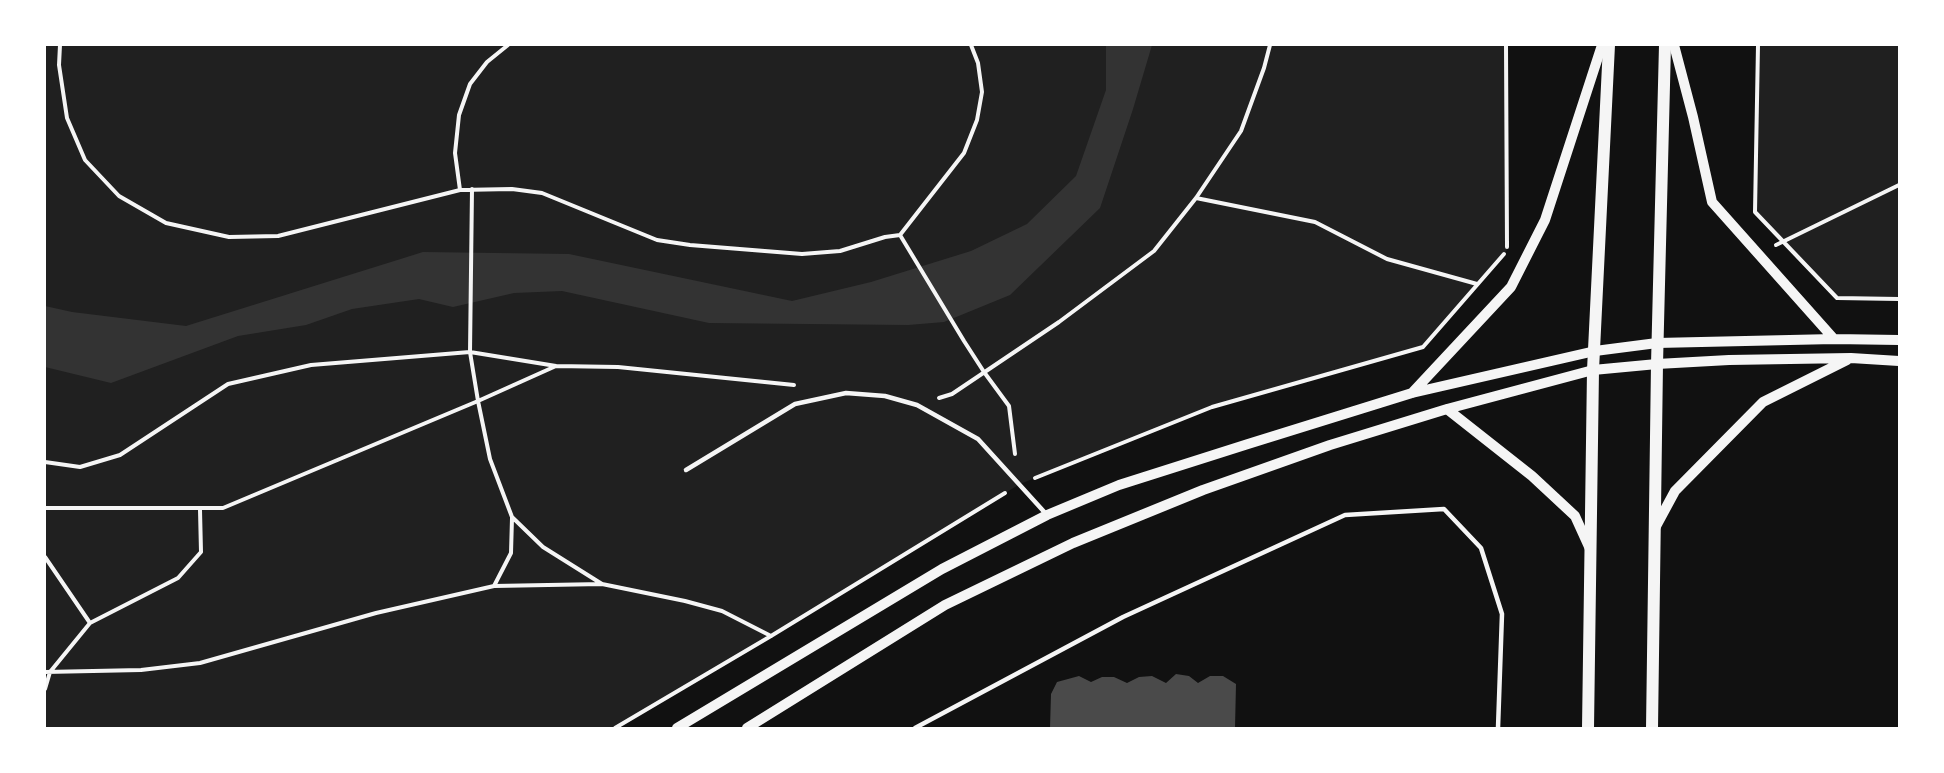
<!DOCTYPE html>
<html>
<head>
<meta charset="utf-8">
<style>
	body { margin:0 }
	#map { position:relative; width:1944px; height:773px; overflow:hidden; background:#111; font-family:"PT Sans Narrow",sans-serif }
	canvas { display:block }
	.frame { position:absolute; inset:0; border:46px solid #fff; pointer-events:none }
</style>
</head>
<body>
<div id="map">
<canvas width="1944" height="773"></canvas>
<div class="frame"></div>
</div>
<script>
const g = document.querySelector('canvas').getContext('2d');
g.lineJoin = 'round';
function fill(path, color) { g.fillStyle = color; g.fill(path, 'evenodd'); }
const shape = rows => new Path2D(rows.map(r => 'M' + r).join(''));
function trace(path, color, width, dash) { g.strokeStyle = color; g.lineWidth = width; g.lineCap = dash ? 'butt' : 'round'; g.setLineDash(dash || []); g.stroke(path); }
const green = shape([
	[45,45,1506,45,1507,250,1423,347,1212,407,1020,484,771,636,615,728,45,728],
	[1758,45,1899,45,1899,299,1837,298,1755,212]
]);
const water = shape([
	[1106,45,1152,45,1133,109,1100,208,1010,295,944,322,908,325,709,323,562,291,514,293,453,307,419,299,352,309,306,325,238,336,111,383,45,367,45,306,72,312,186,326,423,252,569,254,792,301,871,282,971,251,1027,224,1076,176,1106,90]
]);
const building = shape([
	[1176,674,1189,676,1198,683,1210,676,1223,676,1236,684,1235,728,1050,728,1051,694,1057,682,1079,676,1091,682,1102,677,1114,677,1127,683,1139,677,1152,676,1166,683]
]);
const path = shape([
	[60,45,59,65,67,118,85,160,119,196,166,223,229,237,278,236,460,190,512,189,542,193,657,240,690,245,802,254,840,251,885,237,900,235,964,153,977,120,982,92,978,63,971,45],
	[1506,45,1507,247],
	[1758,45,1755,212,1837,298,1899,299],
	[472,189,470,352,478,401,490,459,512,517,543,547,602,584],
	[460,190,455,153,459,115,470,84,487,62,508,45],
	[1196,198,1315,222,1387,259,1477,284],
	[900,235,964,341,984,372,1009,406,1015,454],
	[1776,245,1899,185],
	[939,398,952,394,1059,322,1154,251,1196,198,1241,131,1264,68,1270,45],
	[45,462,80,467,120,455,228,384,311,365,470,352,556,366],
	[1035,478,1212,407,1423,347,1504,254],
	[45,508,223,508,478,401,556,366,618,367,794,385],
	[45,557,90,623],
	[494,586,511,553,512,518],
	[45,672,141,670,200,663,376,613,494,586,602,584,685,601,722,611,771,636],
	[45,689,50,672,90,623,178,578,201,552,200,510],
	[615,728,771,636,1005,493]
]);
const service = shape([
	[686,470,795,404,846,393,885,396,917,405,978,439,1047,515],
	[915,728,1123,617,1345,515,1444,509,1481,548,1502,614,1498,728]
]);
const tertiary = shape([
	[1674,45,1693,117,1712,202,1834,339],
	[1412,393,1511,287,1545,220,1602,45],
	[1447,409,1532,476,1575,516,1590,549],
	[1655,528,1675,491,1763,402,1847,360],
	[677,728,942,569,1047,515,1119,485,1248,444,1412,393,1595,351,1657,343,1834,339,1899,340],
	[747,728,945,605,1073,543,1203,490,1330,445,1447,409,1593,370,1657,364,1729,360,1851,358,1899,361]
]);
const secondary = shape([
	[1588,728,1593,370,1609,45],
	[1652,728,1657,364,1665,45]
]);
fill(green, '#202020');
fill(water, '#333');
fill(building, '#4a4a4a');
trace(path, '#f5f5f5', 4);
trace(service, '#f5f5f5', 4.5);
trace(tertiary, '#f5f5f5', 10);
trace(secondary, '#f5f5f5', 12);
</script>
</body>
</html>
